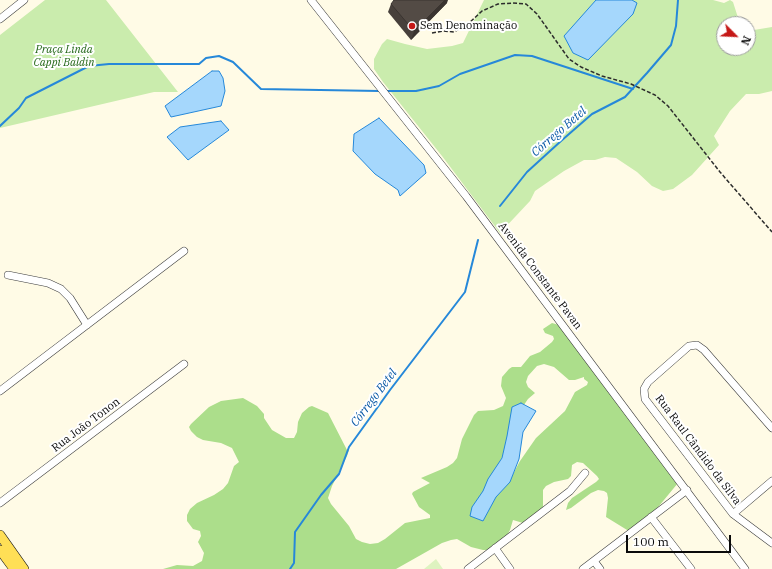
<!DOCTYPE html>
<html>
<head>
<meta charset="utf-8">
<style>
	body { margin:0 }
	#map { position:relative; width:772px; height:569px; overflow:hidden; background:#fffbe6; font-family:"IBM Plex Serif",serif }
	canvas { display:block }
	.north { position:absolute; left:716px; top:16px; width:40px; height:40px; box-sizing:border-box; background:#fff; border:1px solid #9d9d9d; border-radius:50%; rotate:114deg; font-size:11px; font-weight:700; line-height:16px; text-align:center; color:#0a0a0a }
	.north::after { content:''; display:block; margin:auto; width:14px; height:18px; background:#c51817; clip-path:polygon(50% 0,100% 100%,50% 72%,0 100%) }
	.scale { position:absolute; left:626px; top:535px; width:105px; height:18px; box-sizing:border-box; border:2px solid #0a0a0a; border-top:0; padding-left:5px; font-size:12px; line-height:14px; white-space:nowrap; color:#0a0a0a; -webkit-text-stroke:3px #fff; paint-order:stroke }
</style>
</head>
<body>
<div id="map">
<canvas width="772" height="569"></canvas>
<div class="north">N</div>
<div class="scale">100 m</div>
</div>
<script>
const g = document.querySelector('canvas').getContext('2d');
g.lineJoin = 'round';
function fill(path, color) { g.fillStyle = color; g.fill(path, 'evenodd'); }
const shape = rows => new Path2D(rows.map(r => 'M' + r).join(''));
function trace(path, color, width, dash) { g.strokeStyle = color; g.lineWidth = width; g.lineCap = dash ? 'butt' : 'round'; g.setLineDash(dash || []); g.stroke(path); }
function drawText(font, color, halo, rows, align = 'center') {
  g.font = font + ' "IBM Plex Serif",serif'; g.lineWidth = 4; g.setLineDash([]); g.textBaseline = 'middle'; g.strokeStyle = halo; g.fillStyle = color; for (const [text, x, y, turn = 0] of rows) {
    g.save(); g.translate(x, y); g.rotate((+turn || 0) * Math.PI / 180); g.textAlign = isNaN(turn) ? turn : align; if (halo) g.strokeText(text, 0, 0); g.fillText(text, 0, 0); g.restore();
  }
}
const green = shape([
	[45,0,106,0,178,92,154,92,0,128,0,35],
	[484,0,713,0,724,3,730,0,733,2,740,24,724,24,724,48,748,48,748,31,772,27,772,91,759,94,746,94,730,111,714,136,719,145,692,175,673,189,663,191,652,186,637,172,616,158,605,157,595,160,584,160,564,171,535,191,530,201,500,233,442,156,383,82,374,69,374,59,382,44,387,39,405,44,427,49,452,46,463,43]
]);
const forest = shape([
	[552,323,559,325,678,483,659,506,632,533,606,517,608,498,607,493,604,491,598,490,591,493,571,508,566,510,568,503,572,498,596,482,599,479,597,476,583,463,577,462,572,465,571,476,568,479,554,482,546,486,543,490,543,507,537,516,523,523,513,520,510,530,504,541,490,550,483,550,471,547,457,539,451,540,442,543,396,569,163,569,177,565,193,566,202,561,204,553,198,542,201,536,200,531,193,529,187,521,187,515,190,509,197,503,214,495,223,489,228,483,234,466,239,462,232,448,221,443,203,440,197,437,191,431,189,427,191,424,209,407,221,401,243,398,257,406,264,414,264,418,272,430,286,438,294,438,297,432,298,422,302,413,309,407,312,406,328,413,347,450,349,450,347,456,332,486,328,498,331,504,349,526,356,539,362,542,370,544,378,543,385,539,405,523,430,518,430,515,419,507,412,494,413,492,430,483,421,478,447,467,453,463,457,458,462,439,474,415,478,411,494,410,503,406,506,398,501,386,502,377,509,369,512,367,521,367,530,356,540,352,552,342,554,339,553,336,545,333,543,329],
	[544,364,554,367,569,380,575,380,584,377,584,379,588,382,587,385,575,392,565,411,536,438,520,461,507,485,482,501,509,442,511,424,528,399,535,393,528,387,526,382,528,376,537,366]
]);
const pitch = shape([
	[436,559,443,569,424,569]
]);
const water = shape([
	[596,0,632,0,637,3,633,14,588,60,573,53,564,36,596,0],
	[212,71,219,71,223,78,225,91,221,106,171,117,165,106,212,71],
	[379,118,424,165,426,173,400,196,398,190,375,174,353,151,354,134,379,118],
	[221,121,229,130,188,160,167,137,180,127,221,121],
	[521,403,536,411,523,432,519,459,510,482,496,497,483,521,470,516,472,507,483,491,488,479,502,458,507,436,512,407,521,403]
]);
const stream = shape([
	[386,91,416,91,439,86,460,74,515,55,532,56,633,89],
	[0,126,19,108,26,98,89,66,109,64,199,64,206,58,219,56,233,62,261,89,379,91],
	[500,206,527,172,561,141,592,114,625,97,647,73,671,45,676,26,678,0],
	[290,569,294,563,295,532,321,495,339,474,349,447,390,390,465,292,478,240]
]);
const path = shape([
	[432,33,443,31,454,32,468,24,482,11,498,4,513,3,526,4,537,14,569,59,581,67,602,76,631,84,655,95,668,106,720,172,772,232]
]);
const minor = shape([
	[311,0,466,196,745,569],
	[0,19,24,0],
	[8,275,48,283,61,289,70,298,87,325],
	[0,391,184,251],
	[772,428,704,350,697,345,689,346,648,382,644,389,645,399,733,514,772,543],
	[0,503,184,364],
	[733,514,772,481],
	[651,517,691,569],
	[495,548,510,569],
	[594,561,600,569],
	[468,569,570,491,585,473],
	[583,569,687,490]
]);
const major = shape([
	[0,535,24,569],
	[0,550,14,569]
]);
const wall = shape([
	[447,3,411,40,388,12,391,4]
]);
const shadedWall = shape([
	[445,0,448,0,447,3,411,40,414,31]
]);
const building = shape([
	[394,0,445,0,414,31,391,4,394,0]
]);
const markers = [
	[412,26,4,"#c51817"]
];
const poiNames = [
	["Sem Denominação",420,26]
];
const parkNames = [
	["Praça Linda",64,50],
	["Cappi Baldin",64,63]
];
const streetNames = [
	["Avenida Constante Pavan",540,276,53],
	["Rua João Tonon",86,425,-37],
	["Rua Raul Cândido da Silva",698,450,53]
];
const waterNames = [
	["Córrego Betel",559,132,-41],
	["Córrego Betel",374,398,-53]
];
fill(green, '#caecad');
fill(forest, '#acde8b');
fill(pitch, '#def3c0');
fill(water, '#a5d7fc');
trace(water, '#2688d9', 1);
trace(stream, '#2688d9', 2);
trace(minor, '#3d3d3d', 8);
trace(major, '#1b1b1b', 10);
trace(path, '#2c2c2c', 1.5, [4, 2]);
trace(minor, '#fff', 7);
trace(major, '#ffdf56', 9);
fill(wall, '#47403b');
fill(shadedWall, '#3a3430');
fill(building, '#534b45');
trace(building, '#3a3430', 1);
for (const [x, y, r, color] of markers) { const dot = new Path2D(); dot.arc(x, y, r, 0, 2 * Math.PI); g.fillStyle = color; g.fill(dot); trace(dot, '#fff', 1.5); }
drawText('11px', '#0a0a0a', '#fff', poiNames, 'left');
drawText('italic 11px', '#226616', '#fff', parkNames);
drawText('11px', '#0a0a0a', '#fff', streetNames);
drawText('italic 12px', '#0a59a5', '#fff', waterNames);
</script>
</body>
</html>
